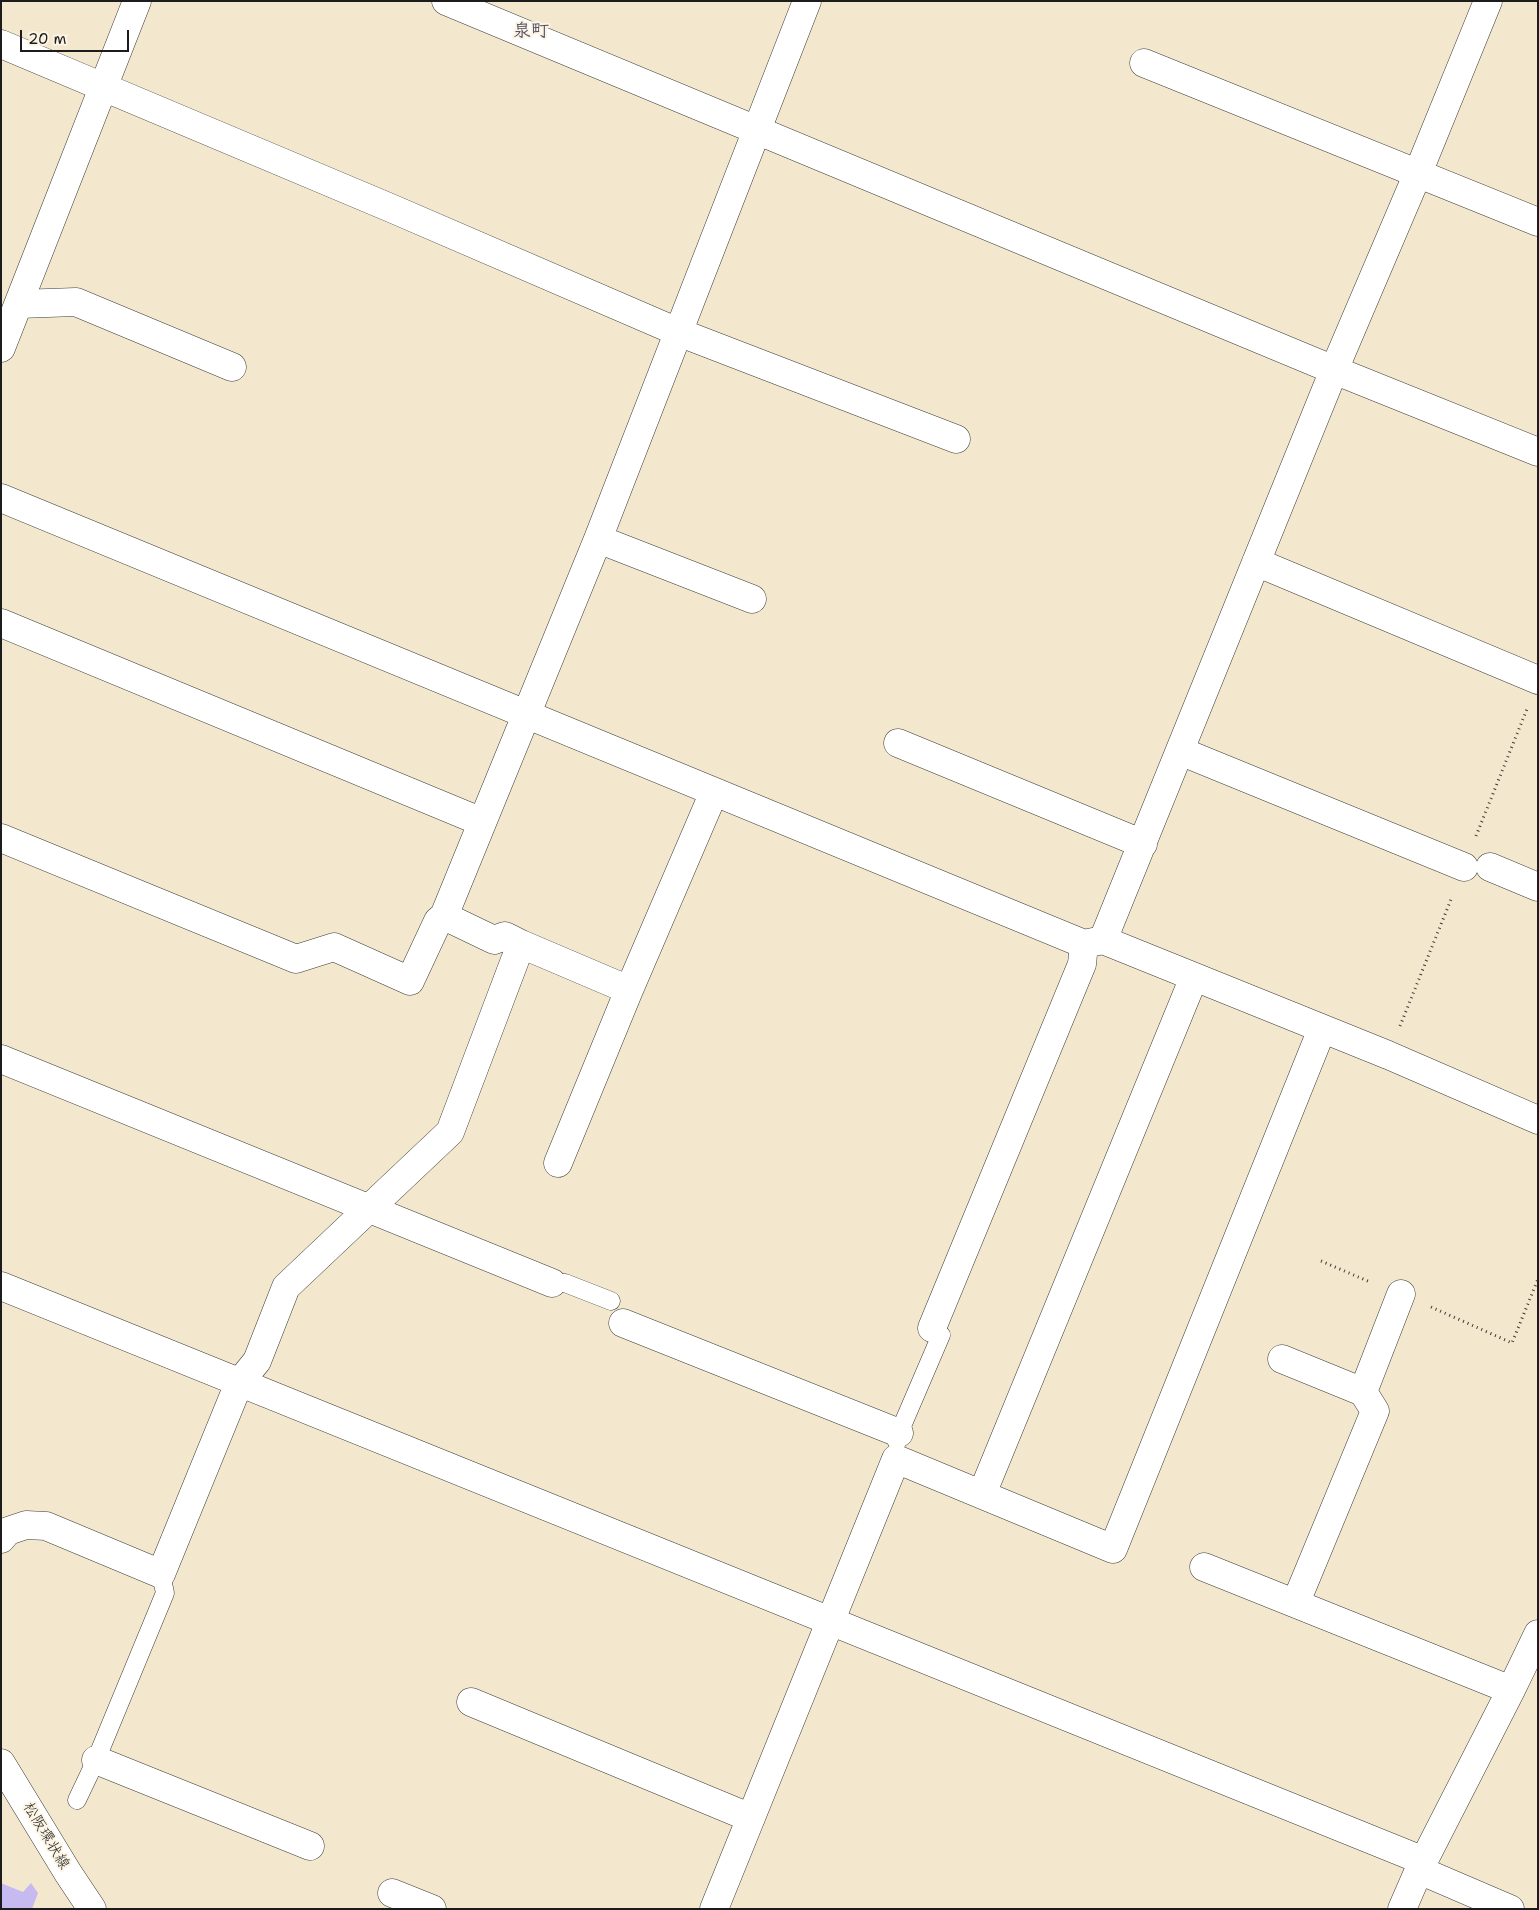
<!DOCTYPE html>
<html>
<head>
<meta charset="utf-8">
<style>
	body { margin:0 }
	#map { position:relative; width:1539px; height:1910px; overflow:hidden; background:#f3e8cd; font-family:"Shantell Sans",sans-serif }
	canvas { display:block }
	.frame { position:absolute; inset:0; border:2px solid #1c1c1c; pointer-events:none }
	.scale { position:absolute; left:20px; top:30px; width:109px; height:22px; box-sizing:border-box; border:2px solid #1c1c1c; border-top:0; padding-left:6px; font-size:15px; line-height:18px; white-space:nowrap; color:#1c1c1c; -webkit-text-stroke:4px #fcf5e5; paint-order:stroke }
</style>
</head>
<body>
<div id="map">
<canvas width="1539" height="1910"></canvas>
<div class="frame"></div>
<div class="scale">20 m</div>
</div>
<script>
const g = document.querySelector('canvas').getContext('2d');
g.lineJoin = 'round';
function fill(path, color) { g.fillStyle = color; g.fill(path, 'evenodd'); }
const shape = rows => new Path2D(rows.map(r => 'M' + r).join(''));
function trace(path, color, width, dash) { g.strokeStyle = color; g.lineWidth = width; g.lineCap = dash ? 'butt' : 'round'; g.setLineDash(dash || []); g.stroke(path); }
function drawText(font, color, halo, rows, align = 'center') {
  g.font = font + ' "Shantell Sans","Klee One",sans-serif'; g.lineWidth = 4; g.setLineDash([]); g.textBaseline = 'middle'; g.strokeStyle = halo; g.fillStyle = color; for (const [text, x, y, turn = 0] of rows) {
    g.save(); g.translate(x, y); g.rotate((+turn || 0) * Math.PI / 180); g.textAlign = isNaN(turn) ? turn : align; if (halo) g.strokeText(text, 0, 0); g.fillText(text, 0, 0); g.restore();
  }
}
const building = shape([
	[1,1883,23,1892,31,1883,38,1893,32,1909,1,1909]
]);
const path = shape([
	[1476,836,1527,709],
	[1400,1026,1452,897],
	[1321,1261,1370,1282],
	[1431,1307,1512,1343,1538,1279]
]);
const lane = shape([
	[552,1283,565,1283,611,1301],
	[897,1442,899,1433,941,1335,932,1328],
	[77,1800,96,1760,165,1593,161,1574]
]);
const street = shape([
	[446,1,1334,370,1103,940],
	[1,44,393,209,678,332,956,439],
	[1144,63,1538,222],
	[19,304,76,302,232,367],
	[1,348,137,1],
	[1,498,1084,944,1103,940,1388,1055,1538,1120],
	[598,539,752,599],
	[1256,562,1538,680],
	[1,623,482,822],
	[898,743,1143,844],
	[1180,751,1464,867],
	[1,838,296,959,334,947,410,981,438,921,444,916,598,539,807,1],
	[1490,867,1538,887],
	[521,944,629,990,714,792],
	[1,1059,552,1283],
	[558,1163,629,990],
	[1,1286,1424,1861],
	[623,1323,899,1433],
	[932,1328,1082,964,1084,944],
	[1282,1359,1363,1392,1375,1411,1296,1602],
	[1363,1392,1401,1294],
	[982,1494,1194,977],
	[1,1539,8,1531,26,1525,46,1526,161,1574,239,1383,257,1361,286,1287,450,1132,521,944,505,936,494,940,444,916],
	[1204,1567,1511,1690],
	[471,1702,751,1818],
	[96,1760,310,1846],
	[1419,1870,1510,1909],
	[392,1893,432,1909],
	[714,1909,896,1459,1113,1549,1322,1029],
	[1402,1909,1419,1870,1511,1690,1538,1634]
]);
const secondary = shape([
	[1488,1,1418,173,1334,370,1538,452],
	[1,1763,68,1873,92,1909]
]);
const streetNames = [
	["松阪環状線",46,1836,59]
];
const quarterNames = [
	["泉町",531,31]
];
fill(building, '#c7baf1');
trace(lane, '#3c3b37', 19);
trace(street, '#3c3b37', 29);
trace(secondary, '#3c3b37', 29);
trace(path, '#3c3b37', 3, [1, 4]);
trace(lane, '#fff', 18);
trace(street, '#fff', 28);
trace(secondary, '#fff', 28);
drawText('15px', '#1c1c1c', '#fcf5e5', streetNames);
drawText('bold 18px', '#585367', '#fcf5e5', quarterNames);
</script>
</body>
</html>
